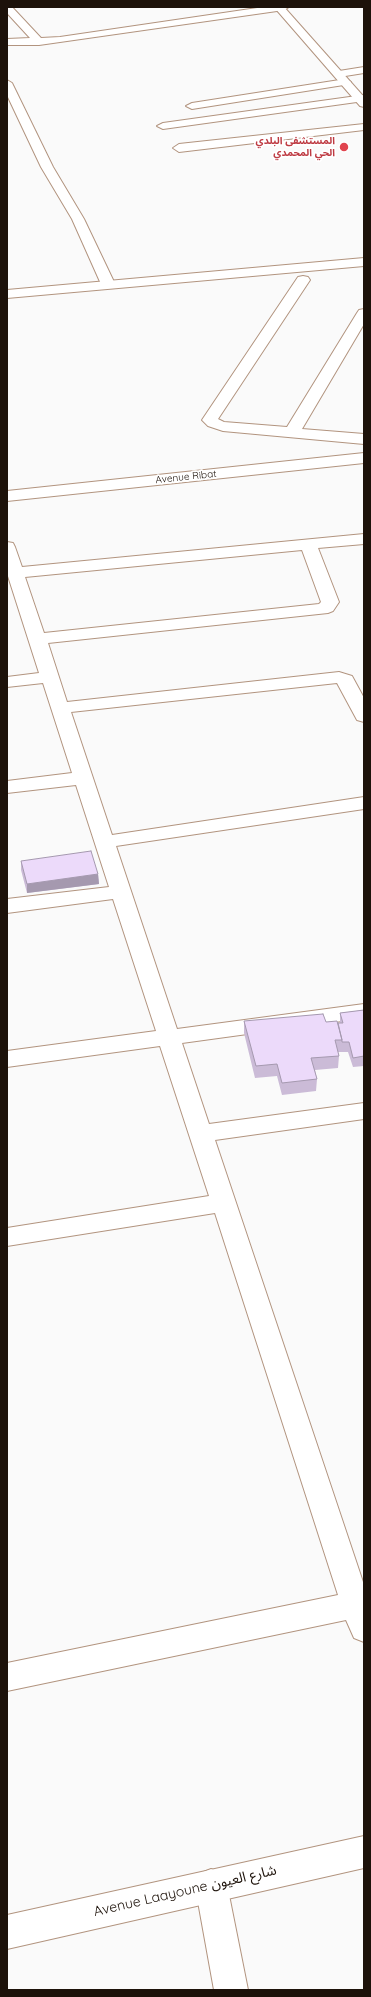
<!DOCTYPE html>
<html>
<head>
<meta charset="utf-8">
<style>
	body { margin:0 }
	#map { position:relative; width:371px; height:1997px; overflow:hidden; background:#fafafa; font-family:Quicksand,sans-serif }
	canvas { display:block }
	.frame { position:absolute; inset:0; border:8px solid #1d120a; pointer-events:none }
</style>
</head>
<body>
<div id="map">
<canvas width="371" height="1997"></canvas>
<div class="frame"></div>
</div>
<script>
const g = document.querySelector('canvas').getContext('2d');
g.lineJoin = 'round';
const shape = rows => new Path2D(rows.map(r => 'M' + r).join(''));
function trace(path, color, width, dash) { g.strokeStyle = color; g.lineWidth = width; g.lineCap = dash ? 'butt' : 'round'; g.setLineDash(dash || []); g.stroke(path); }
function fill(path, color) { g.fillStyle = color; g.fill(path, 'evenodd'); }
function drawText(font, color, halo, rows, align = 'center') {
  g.font = font + ' Quicksand,"Noto Sans Arabic",sans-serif'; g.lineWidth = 3.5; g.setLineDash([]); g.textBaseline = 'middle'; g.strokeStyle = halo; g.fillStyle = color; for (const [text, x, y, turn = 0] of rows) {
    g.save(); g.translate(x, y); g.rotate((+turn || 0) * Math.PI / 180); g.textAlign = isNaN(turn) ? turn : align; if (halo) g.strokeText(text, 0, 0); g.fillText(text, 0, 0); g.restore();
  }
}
const street = shape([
	[7,7,12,7,41,38,60,37,264,7,289,7,284,10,39,45,7,45,7,39,30,38,7,13,7,7],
	[364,67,364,73,339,77,334,74,339,71,364,67],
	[346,79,351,82,350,84,192,109,186,106,192,103,346,79],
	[7,80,12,83,53,167,84,219,115,284,113,287,108,288,103,287,101,284,72,219,41,167,7,95,7,80],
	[364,95,364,101,163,129,157,126,163,123,364,95],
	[364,124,364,130,179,152,173,148,179,144,364,124],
	[303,276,308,277,310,280,218,419,224,422,287,427,357,313,359,310,364,309,364,324,302,429,364,434,364,444,223,431,208,426,202,420,298,277,303,276],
	[364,453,364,463,7,501,7,491,364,453],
	[364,534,364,544,318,548,339,602,333,611,328,613,48,643,67,702,339,672,352,676,364,698,364,722,357,720,337,683,71,712,112,835,364,797,364,809,116,846,177,1029,364,1004,364,1018,182,1043,209,1124,364,1103,364,1119,215,1140,364,1585,364,1642,354,1638,346,1620,7,1691,7,1663,338,1595,215,1213,7,1246,7,1228,209,1196,160,1046,7,1067,7,1051,156,1031,113,899,7,913,7,899,109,887,76,785,7,793,7,781,72,773,43,683,7,687,7,677,39,673,7,573,7,542,13,543,15,547,22,567,364,534],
	[302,550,321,602,319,604,44,633,25,577,302,550],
	[211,1869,223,1874,227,1885,248,1990,214,1990,195,1885,199,1874,211,1869]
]);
const secondary = shape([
	[274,7,284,7,364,97,364,107,360,106,274,7],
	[364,1836,364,1868,7,1949,7,1915,364,1836]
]);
const primary = shape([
	[364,258,364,266,7,298,7,290,364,258]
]);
const wall = shape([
	[21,861,98,874,99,884,27,893,21,870],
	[364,1010,364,1066,353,1067,348,1052,338,1052,339,1056,338,1068,315,1070,317,1079,316,1091,282,1095,277,1076,255,1078,244,1033,244,1021,326,1022,338,1023,340,1023,340,1013]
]);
const shadedWall = shape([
	[98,874,99,884,27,893,27,884]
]);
const building = shape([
	[91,851,98,874,27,884,21,861,91,851],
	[364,1010,364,1056,353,1058,349,1042,342,1042,342,1040,338,1023,343,1023,340,1013,364,1010],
	[323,1014,326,1022,337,1021,342,1040,335,1040,339,1056,311,1058,317,1079,282,1083,277,1064,256,1066,244,1021,323,1014]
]);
const markers = [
	[344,147,5,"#e0444e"]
];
const farHealthnames = [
	["المستشفى البلدي",335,141],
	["الحي المحمدي",335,153]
];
const farStreetnames = [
	["Avenue Ribat",186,477,-6]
];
const nearStreetnames = [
	["Avenue Laayoune شارع العيون",185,1891,-13]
];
trace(street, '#b2947f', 2);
trace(secondary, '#b2947f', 2);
trace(primary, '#b2947f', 2);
fill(street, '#fff');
fill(secondary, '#fff');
fill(primary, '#fff');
fill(wall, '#cbbbd7');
fill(shadedWall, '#a599af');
fill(building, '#ecdafa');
trace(building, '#a599af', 1);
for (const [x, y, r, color] of markers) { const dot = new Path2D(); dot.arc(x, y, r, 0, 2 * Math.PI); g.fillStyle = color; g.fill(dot); trace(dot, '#fff', 1.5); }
drawText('bold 10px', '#be3a42', '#fff', farHealthnames, 'right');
drawText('10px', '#1d120a', '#fff', farStreetnames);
drawText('14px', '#1d120a', '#fff', nearStreetnames);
</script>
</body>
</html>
